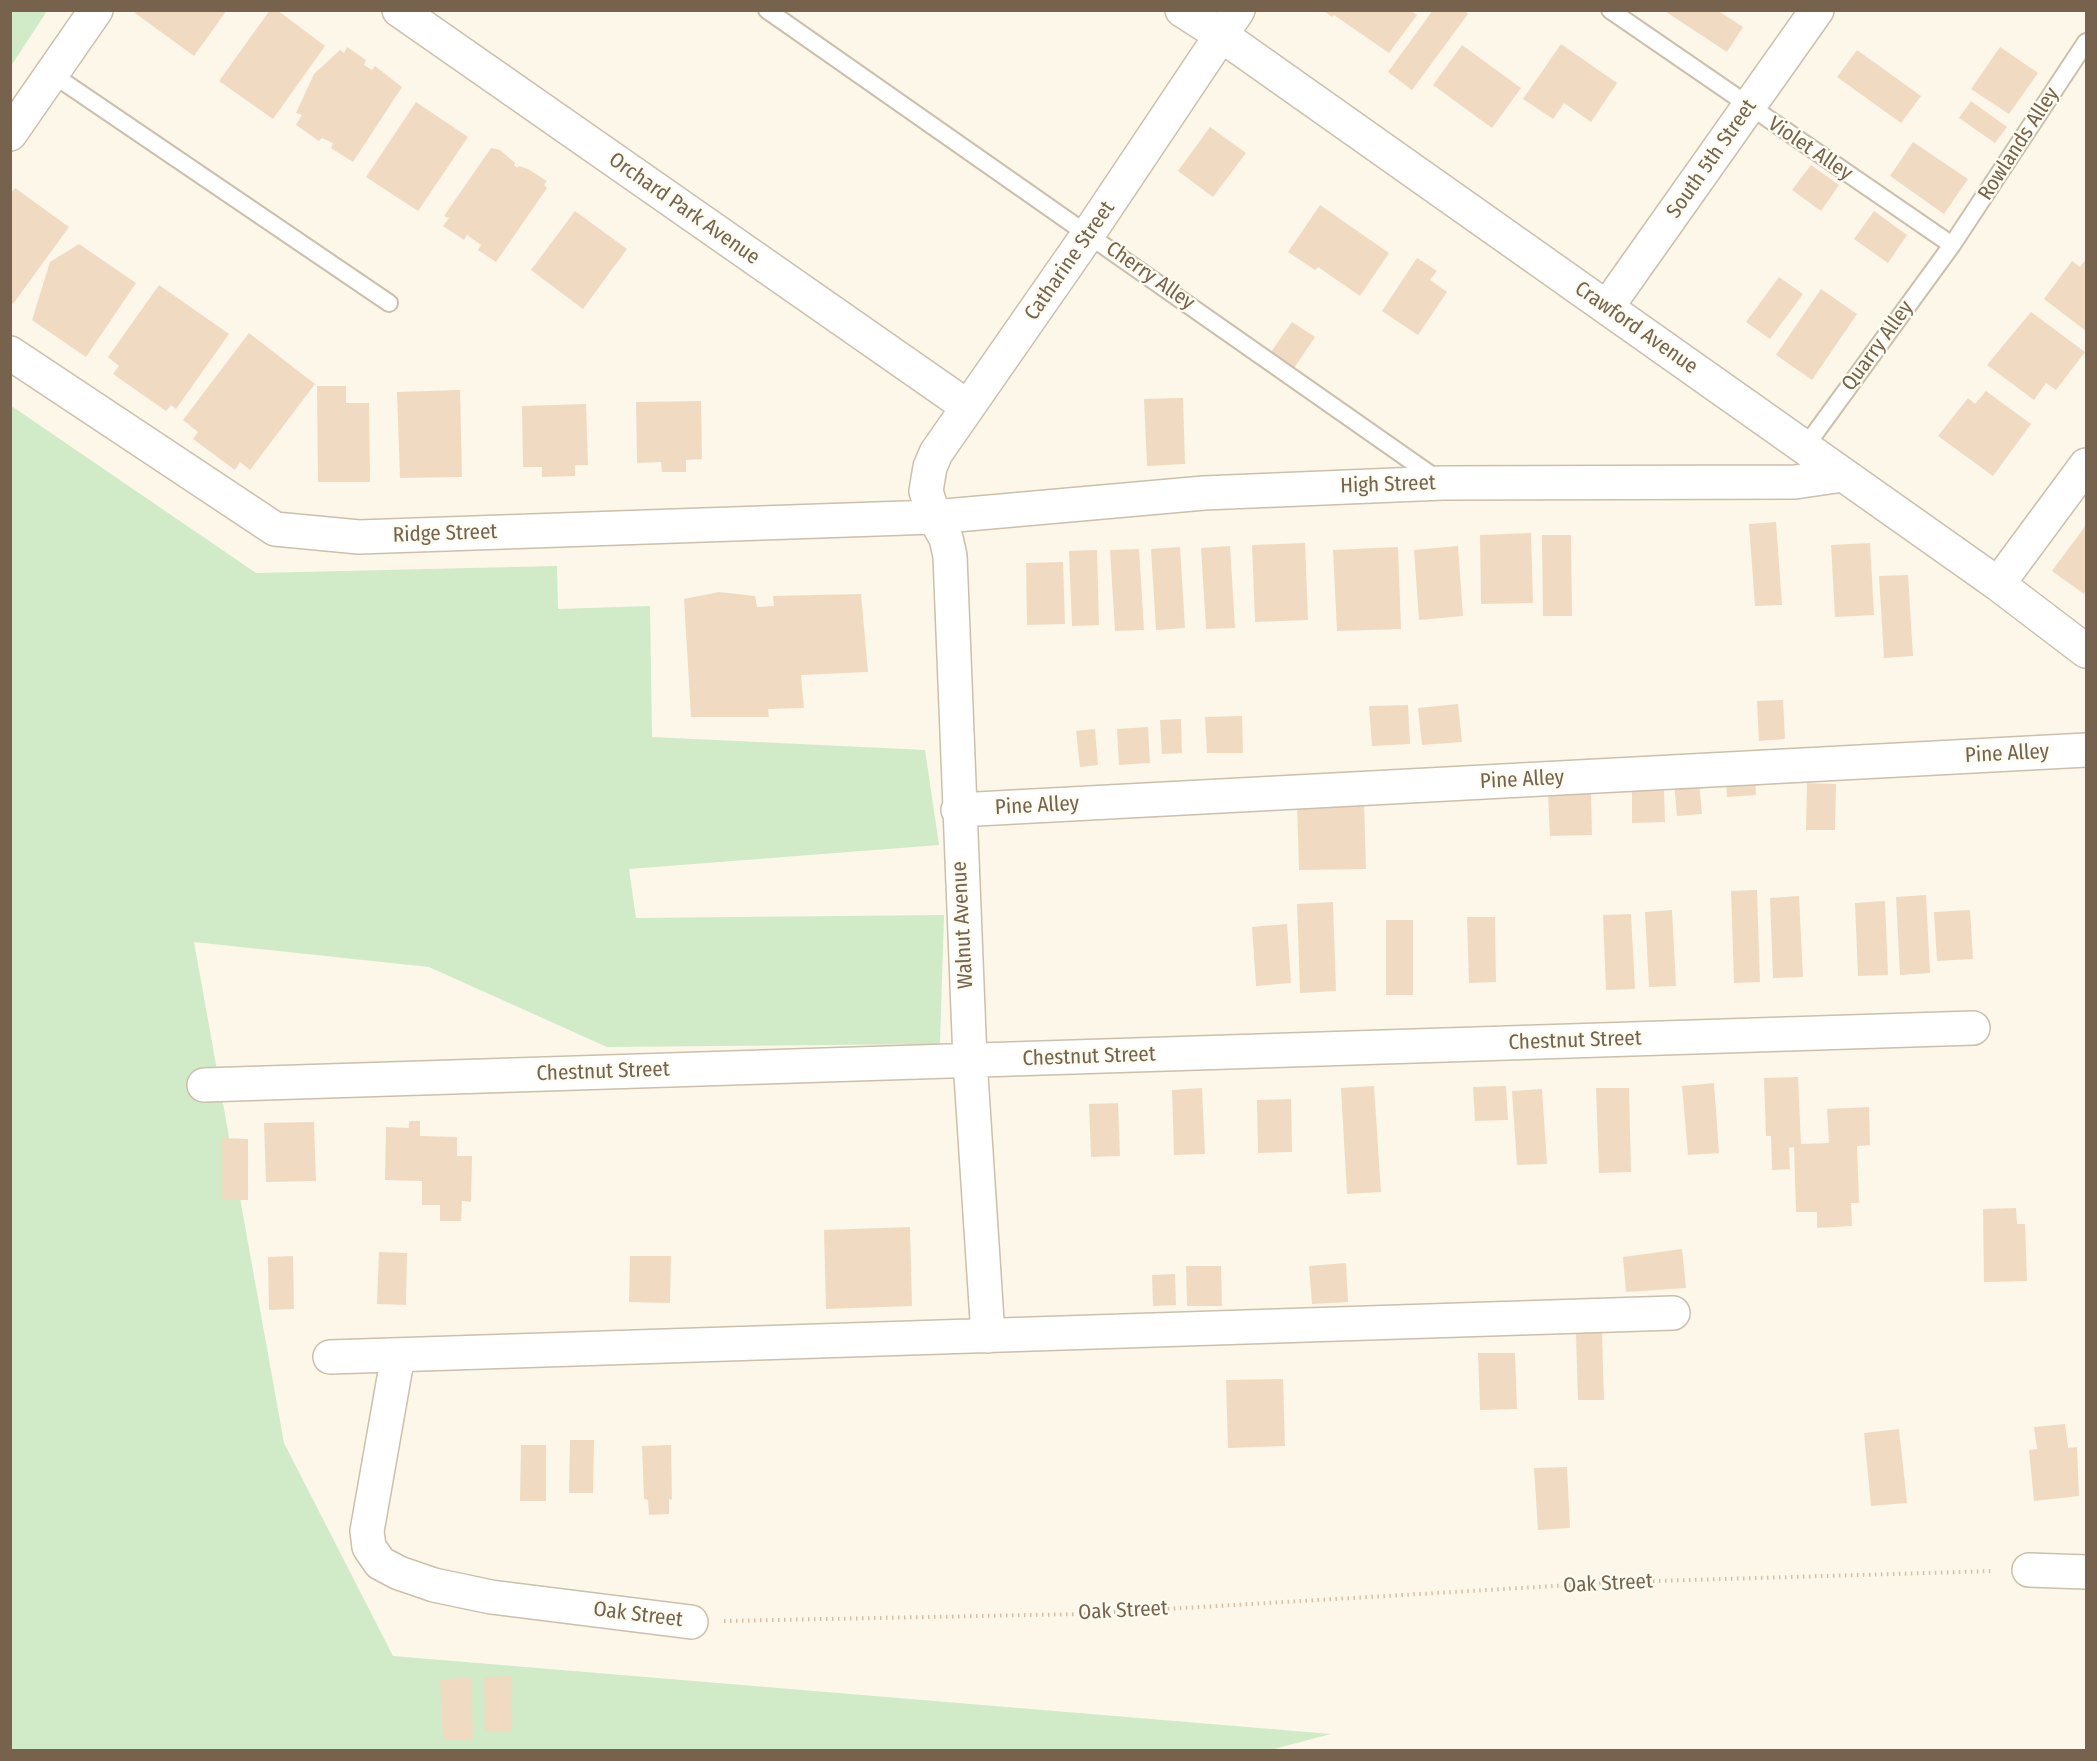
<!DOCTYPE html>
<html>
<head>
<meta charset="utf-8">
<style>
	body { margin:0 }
	#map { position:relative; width:2097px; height:1761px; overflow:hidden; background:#fcf7e9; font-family:"Fira Sans Condensed",sans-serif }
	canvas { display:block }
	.frame { position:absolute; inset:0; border:12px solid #76624d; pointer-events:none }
</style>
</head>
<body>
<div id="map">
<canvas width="2097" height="1761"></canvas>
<div class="frame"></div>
</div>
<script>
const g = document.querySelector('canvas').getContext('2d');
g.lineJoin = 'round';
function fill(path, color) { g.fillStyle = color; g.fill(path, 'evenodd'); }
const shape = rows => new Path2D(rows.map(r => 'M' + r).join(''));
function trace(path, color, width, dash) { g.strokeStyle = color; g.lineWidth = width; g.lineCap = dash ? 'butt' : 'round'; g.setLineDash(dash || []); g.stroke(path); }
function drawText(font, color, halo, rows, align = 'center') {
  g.font = font + ' "Fira Sans Condensed",sans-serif'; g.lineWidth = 4.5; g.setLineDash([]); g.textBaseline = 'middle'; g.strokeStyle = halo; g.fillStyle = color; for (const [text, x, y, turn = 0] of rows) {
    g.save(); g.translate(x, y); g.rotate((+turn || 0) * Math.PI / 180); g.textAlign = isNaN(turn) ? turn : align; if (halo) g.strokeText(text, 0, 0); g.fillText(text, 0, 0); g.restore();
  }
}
const green = shape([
	[11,10,47,11,11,66,10,11],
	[10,405,256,573,557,566,558,609,650,606,652,737,925,750,939,845,629,869,636,918,944,915,940,1044,607,1047,429,967,194,942,284,1443,393,1656,1331,1734,1270,1750,11,1750]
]);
const building = shape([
	[137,10,227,10,194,56,135,13],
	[270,10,277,10,325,46,273,119,219,81],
	[1323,10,1410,10,1417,15,1389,53,1334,15,1332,17],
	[1433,10,1464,10,1468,14,1412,90,1388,72],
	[1663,10,1717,10,1743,27,1727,52],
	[1561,44,1617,83,1591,122,1564,103,1553,119,1523,99],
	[1462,45,1521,88,1492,128,1433,85],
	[347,47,366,60,364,65,372,70,375,66,402,87,353,162,331,148,333,143,322,138,319,141,296,125,302,115,296,113,314,74,340,50,344,53],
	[2000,47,2038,73,2009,114,1971,89],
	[1857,50,1921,96,1901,123,1837,77],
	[1971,101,2007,127,1995,143,1959,118],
	[416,102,468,137,418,211,366,177],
	[1210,127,1246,153,1213,197,1178,171],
	[1913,142,1968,179,1944,214,1890,176],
	[491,148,500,150,515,163,514,165,517,168,519,166,528,169,547,181,544,185,547,188,496,262,478,250,481,245,467,235,464,240,443,226,449,218,444,216],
	[1811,165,1839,185,1821,211,1792,190],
	[15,188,69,227,13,304,10,302,10,194],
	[1320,205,1389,253,1360,296,1318,267,1315,270,1288,252],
	[575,211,627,249,583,309,531,270],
	[1874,211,1907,235,1888,263,1854,239],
	[79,244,136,283,86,357,32,320,50,262],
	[1417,258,1437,271,1430,280,1447,292,1418,335,1382,311],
	[2086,259,2086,331,2044,299,2072,261,2080,267],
	[1779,277,1803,294,1770,339,1746,322],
	[159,285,229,334,176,409,171,405,166,411,113,374,119,366,108,357],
	[1821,289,1857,314,1812,380,1776,355],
	[2031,312,2085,352,2056,390,2046,383,2034,400,1987,365],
	[1292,322,1315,337,1294,368,1271,352],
	[249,333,315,384,250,470,240,462,235,470,193,439,198,432,183,420],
	[317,386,346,386,346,403,369,403,370,482,318,482],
	[460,390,462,477,400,478,397,392],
	[1986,391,2031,424,1993,476,1938,436,1968,398,1975,404],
	[1183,398,1185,464,1147,466,1144,399],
	[701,401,702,459,686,460,686,472,662,472,661,462,637,463,636,402],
	[586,404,588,465,575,465,575,476,542,477,542,467,523,467,522,406],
	[1776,522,1782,605,1755,606,1749,524],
	[2086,525,2086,590,2084,594,2052,571],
	[1531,533,1533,603,1481,604,1480,535],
	[1542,535,1571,535,1572,616,1543,616],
	[1305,543,1308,620,1255,622,1252,545],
	[1870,543,1874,615,1835,617,1831,545],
	[1230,546,1235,628,1206,629,1201,548],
	[1458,546,1463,616,1419,620,1414,550],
	[1180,547,1185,628,1156,630,1151,549],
	[1398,547,1401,629,1337,631,1333,550],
	[1139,549,1144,630,1115,631,1110,550],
	[1097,550,1099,625,1072,626,1069,551],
	[1063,562,1065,624,1027,625,1026,563],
	[1908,575,1913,656,1884,658,1879,576],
	[719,592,755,596,757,607,774,606,773,596,861,594,868,672,801,675,804,708,768,709,769,717,691,717,684,599],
	[1783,700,1785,739,1759,741,1757,701],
	[1458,704,1462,742,1422,745,1418,708],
	[1408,705,1410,744,1372,746,1369,706],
	[1242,716,1243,753,1207,753,1205,717],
	[1181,719,1182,753,1162,754,1160,720],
	[1148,727,1150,763,1119,765,1117,729],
	[1095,729,1098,765,1080,767,1076,731],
	[1755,775,1756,795,1727,797,1726,778],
	[1699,781,1702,814,1677,816,1674,783],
	[1807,783,1836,784,1835,830,1806,830],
	[1664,790,1665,822,1632,823,1632,791],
	[1591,793,1592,835,1550,836,1548,794],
	[1364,801,1366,869,1299,870,1297,803],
	[1757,890,1760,982,1734,983,1731,891],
	[1926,895,1930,973,1900,975,1896,897],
	[1799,896,1803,977,1773,978,1770,898],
	[1885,901,1888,975,1858,976,1855,903],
	[1333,902,1336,991,1300,993,1297,904],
	[1672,910,1676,986,1649,987,1645,912],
	[1970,910,1973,959,1937,961,1934,912],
	[1631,914,1635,989,1606,990,1603,915],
	[1467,917,1495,917,1496,982,1469,983],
	[1386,920,1413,920,1413,995,1386,995],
	[1287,924,1291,983,1256,986,1252,927],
	[1798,1077,1801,1144,1829,1143,1827,1109,1869,1107,1870,1145,1857,1146,1859,1203,1851,1203,1852,1226,1817,1228,1817,1212,1796,1212,1794,1147,1789,1148,1790,1169,1772,1170,1771,1136,1766,1136,1764,1078],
	[1714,1083,1719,1153,1688,1155,1682,1086],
	[1374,1086,1381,1192,1347,1194,1341,1088],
	[1506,1086,1508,1120,1475,1121,1473,1087],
	[1202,1088,1205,1154,1174,1155,1172,1090],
	[1596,1088,1629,1088,1631,1172,1599,1173],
	[1542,1089,1547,1164,1517,1165,1512,1091],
	[1291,1099,1292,1152,1258,1153,1257,1100],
	[1118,1103,1120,1156,1091,1157,1089,1104],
	[409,1121,420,1121,420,1136,457,1137,457,1156,472,1156,471,1202,462,1201,461,1221,440,1221,440,1205,422,1205,422,1181,385,1180,386,1127,409,1128],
	[314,1122,316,1181,266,1182,264,1123],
	[221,1138,248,1139,248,1200,221,1200],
	[2016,1208,2017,1224,2025,1224,2027,1281,1984,1282,1983,1209],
	[910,1227,912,1306,826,1309,824,1230],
	[1682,1249,1686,1288,1626,1292,1623,1257],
	[379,1252,407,1253,406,1305,377,1304],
	[293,1256,294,1309,269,1310,268,1257],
	[630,1256,671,1256,670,1303,629,1302],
	[1346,1263,1348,1302,1312,1304,1309,1266],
	[1186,1266,1221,1266,1222,1306,1187,1306],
	[1175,1274,1176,1305,1153,1306,1152,1275],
	[1576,1333,1602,1333,1604,1400,1578,1400],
	[1478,1353,1515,1353,1517,1409,1480,1410],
	[1283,1379,1285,1446,1228,1448,1226,1380],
	[2065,1424,2068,1448,2077,1447,2079,1496,2034,1501,2029,1450,2037,1449,2034,1427],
	[1899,1429,1907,1503,1871,1506,1864,1433],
	[570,1440,594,1440,593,1493,569,1493],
	[521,1445,546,1445,546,1501,520,1501],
	[671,1445,672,1500,669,1499,669,1514,649,1515,648,1500,644,1499,642,1446],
	[1567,1467,1570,1528,1538,1530,1534,1468],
	[511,1676,512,1732,485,1732,484,1677],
	[471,1678,473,1739,443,1740,440,1679]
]);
const path = shape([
	[724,1621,1082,1614,1622,1582,1994,1571]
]);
const service = shape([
	[767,10,1437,479],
	[1610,10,1952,245],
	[52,74,389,303],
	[1805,447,1952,245,2086,42]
]);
const minor = shape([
	[399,10,968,407],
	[1182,10,1221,35,1998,584,2086,651],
	[10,134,96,10],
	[1607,307,1817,10],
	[10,353,275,529,359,537,934,517,1204,493,1443,483,1795,482,1843,475],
	[1998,584,2086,465],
	[958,810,2086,750],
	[204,1085,1973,1028],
	[988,1336,970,1060,950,556,946,538,934,517,926,491,930,467,936,453,1089,233,1238,10],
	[398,1355,367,1531,369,1547,380,1563,399,1573,434,1585,491,1597,691,1622],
	[330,1357,1673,1313],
	[2029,1570,2086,1572]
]);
const streetNames = [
	["Rowlands Alley",2019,144,-57],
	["Violet Alley",1810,149,34],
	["South 5th Street",1712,159,-55],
	["Orchard Park Avenue",684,209,35],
	["Catharine Street",1070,261,-55],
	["Cherry Alley",1150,276,35],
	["Crawford Avenue",1636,328,35],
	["Quarry Alley",1878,346,-54],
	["High Street",1388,485,-2],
	["Ridge Street",445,534,-2],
	["Pine Alley",2007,754,-3],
	["Pine Alley",1522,780,-3],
	["Pine Alley",1037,806,-3],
	["Walnut Avenue",963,925,-93],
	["Chestnut Street",1575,1041,-2],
	["Chestnut Street",1089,1057,-2],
	["Chestnut Street",603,1072,-2],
	["Oak Street",1608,1584,-3],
	["Oak Street",1123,1611,-3],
	["Oak Street",638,1615,7]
];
fill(green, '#d1eac8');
fill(building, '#f0dbc2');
trace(service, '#ccbfac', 20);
trace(minor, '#ccbfac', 36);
trace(path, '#d6bfa4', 4, [1.5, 4.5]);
trace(service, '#fff', 16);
trace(minor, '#fff', 33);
drawText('21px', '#76624d', '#fefbf0', streetNames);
</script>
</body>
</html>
